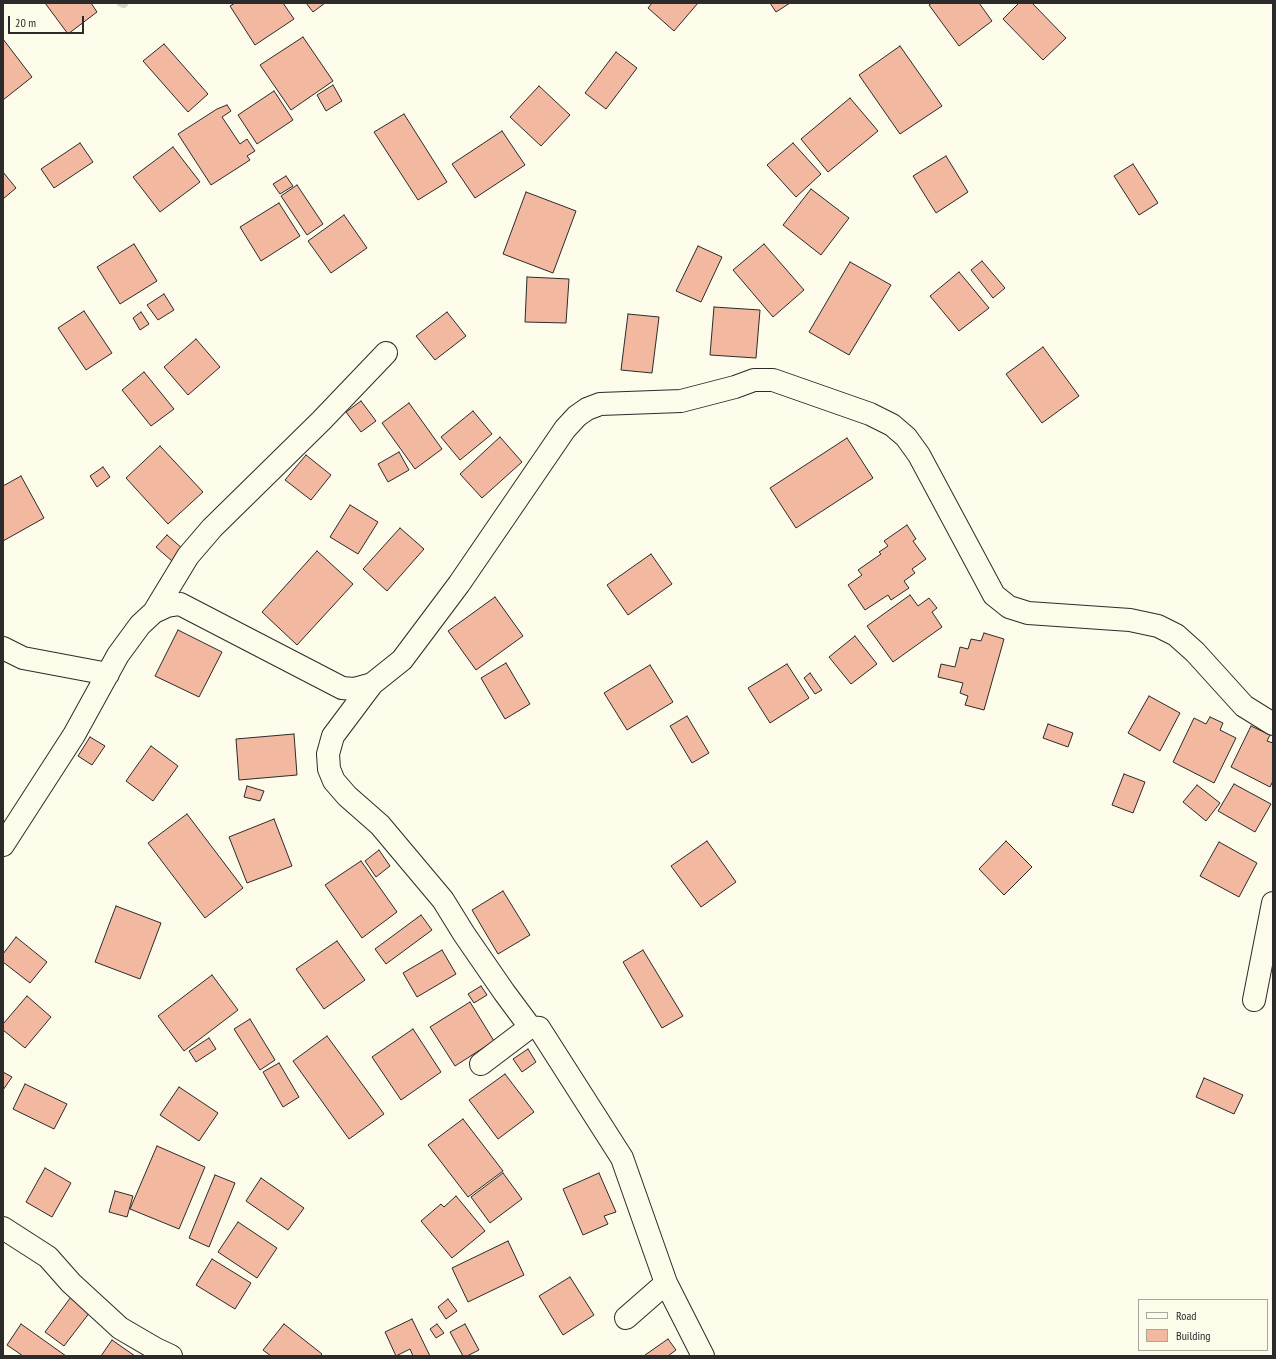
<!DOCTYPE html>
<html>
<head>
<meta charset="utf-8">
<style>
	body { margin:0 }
	#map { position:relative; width:1276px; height:1359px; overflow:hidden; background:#fdfbea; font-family:"PT Sans Narrow",sans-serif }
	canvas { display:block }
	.frame { position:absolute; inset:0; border:4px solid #2b2b2b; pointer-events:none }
	.legend { position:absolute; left:1138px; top:1299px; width:130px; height:52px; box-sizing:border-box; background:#fdfbea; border:1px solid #a9a89e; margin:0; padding:5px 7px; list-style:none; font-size:12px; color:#2b2b2b }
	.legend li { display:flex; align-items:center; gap:8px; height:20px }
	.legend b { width:20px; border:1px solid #a9a89e }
	.scale { position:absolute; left:8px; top:16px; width:76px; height:18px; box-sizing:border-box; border:2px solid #2b2b2b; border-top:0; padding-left:5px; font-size:12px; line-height:14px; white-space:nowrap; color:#2b2b2b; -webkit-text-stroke:3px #fdfbea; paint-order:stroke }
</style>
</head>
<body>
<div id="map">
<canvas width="1276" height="1359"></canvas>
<div class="frame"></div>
<ul class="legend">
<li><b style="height:5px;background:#fdfbea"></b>Road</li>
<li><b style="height:11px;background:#f2b8a0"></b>Building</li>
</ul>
<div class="scale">20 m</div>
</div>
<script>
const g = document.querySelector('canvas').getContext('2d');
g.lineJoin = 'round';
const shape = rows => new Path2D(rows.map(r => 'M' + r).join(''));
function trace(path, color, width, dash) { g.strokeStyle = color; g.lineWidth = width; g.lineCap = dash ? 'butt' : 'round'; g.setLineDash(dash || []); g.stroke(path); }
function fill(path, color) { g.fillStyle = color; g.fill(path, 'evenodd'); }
const stream = shape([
	[121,3,124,4]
]);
const building = shape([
	[45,3,91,3,97,12,68,34,45,3],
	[235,3,283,3,294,19,255,45,230,6,235,3],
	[306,3,325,3,313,12,306,3],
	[652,3,698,3,674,31,648,8,652,3],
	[770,3,790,3,776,12,770,3],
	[932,3,979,3,992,21,959,46,929,5,932,3],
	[1019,3,1032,3,1066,38,1043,60,1003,19,1019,3],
	[303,37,333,81,291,110,260,65,303,37],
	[3,39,32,77,3,100,3,39],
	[164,44,208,94,188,112,143,61,164,44],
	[900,46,942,106,900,134,859,75,900,46],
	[616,52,637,68,606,109,585,93,616,52],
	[333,85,342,101,326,111,317,95,333,85],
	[539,86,570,115,541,146,510,117,539,86],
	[274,91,293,120,257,144,238,115,274,91],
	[850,98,878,131,828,172,801,139,850,98],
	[227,105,231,111,222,117,240,144,247,139,255,151,247,156,250,160,211,185,178,134,217,109,227,105],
	[404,114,447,182,418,200,374,132,404,114],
	[502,131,525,165,475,198,452,164,502,131],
	[80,143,93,162,54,188,41,169,80,143],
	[793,143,821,174,796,197,767,165,793,143],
	[173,147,200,182,160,212,133,177,173,147],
	[946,156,968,192,936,213,913,176,946,156],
	[1133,164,1158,203,1139,215,1114,176,1133,164],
	[3,172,16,188,3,199,3,172],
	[286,176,293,186,280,194,273,184,286,176],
	[297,185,323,224,307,235,281,196,297,185],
	[811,189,849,218,821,255,783,225,811,189],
	[526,192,576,211,553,273,503,254,526,192],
	[279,203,300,236,261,261,240,227,279,203],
	[344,215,367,248,331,273,308,241,344,215],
	[134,244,157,281,120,304,97,267,134,244],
	[764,244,804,290,773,317,733,270,764,244],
	[698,246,722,257,701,302,676,291,698,246],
	[982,261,1005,288,993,298,971,270,982,261],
	[850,262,891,285,849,355,809,332,850,262],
	[959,272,989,308,959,331,930,296,959,272],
	[527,277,569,279,566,323,525,322,527,277],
	[164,294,174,310,158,320,147,305,164,294],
	[714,307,760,310,756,358,710,355,714,307],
	[84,311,112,353,86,370,58,328,84,311],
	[141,312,149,324,140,330,133,318,141,312],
	[447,312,466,336,435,360,416,336,447,312],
	[628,314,659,317,652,373,621,370,628,314],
	[196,339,220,367,188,395,164,367,196,339],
	[1043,347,1079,396,1042,423,1006,374,1043,347],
	[144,372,174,409,151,426,122,390,144,372],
	[361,401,376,421,361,432,346,412,361,401],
	[409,403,442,449,415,469,382,423,409,403],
	[473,411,492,434,460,460,441,437,473,411],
	[500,437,522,462,482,498,460,474,500,437],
	[847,438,873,478,796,528,770,488,847,438],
	[160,446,203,492,168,524,126,478,160,446],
	[399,452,409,470,388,482,378,464,399,452],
	[306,455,331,475,311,500,285,480,306,455],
	[103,467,110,477,97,487,90,476,103,467],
	[21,476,44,518,3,541,3,486,21,476],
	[350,505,378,522,358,554,330,537,350,505],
	[907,525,916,539,913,541,926,559,912,569,915,573,904,581,909,588,891,600,888,595,865,610,848,585,862,575,858,570,881,554,879,552,888,546,884,541,907,525],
	[400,528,424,549,387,591,363,569,400,528],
	[167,535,183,549,172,561,156,547,167,535],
	[317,551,353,584,297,645,262,612,317,551],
	[651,554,672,584,628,615,607,585,651,554],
	[910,595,918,606,929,598,937,608,932,612,942,627,893,662,867,626,910,595],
	[495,597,523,636,476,670,448,631,495,597],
	[178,630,222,652,199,697,155,676,178,630],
	[984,633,1004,639,984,710,965,705,968,696,960,693,963,683,938,677,941,664,955,667,960,647,968,649,971,639,981,641,984,633],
	[855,636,877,664,851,684,829,657,855,636],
	[506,663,530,704,505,719,481,678,506,663],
	[787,664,809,698,770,723,748,688,787,664],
	[650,665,673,702,627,730,604,693,650,665],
	[810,673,822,690,815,694,804,678,810,673],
	[1149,696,1180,713,1160,751,1128,733,1149,696],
	[687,716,709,753,692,763,670,726,687,716],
	[1210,717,1223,723,1220,730,1236,738,1214,783,1173,762,1194,718,1206,724,1210,717],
	[1048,724,1073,733,1068,747,1043,738,1048,724],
	[1251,726,1270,735,1267,741,1273,743,1273,781,1270,787,1231,767,1251,726],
	[294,734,297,775,239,780,236,739,294,734],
	[90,737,105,746,92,765,78,756,90,737],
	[151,746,178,766,153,801,126,781,151,746],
	[1124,774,1145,782,1133,813,1112,805,1124,774],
	[1234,784,1271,804,1255,832,1218,811,1234,784],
	[1197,785,1220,803,1206,821,1183,802,1197,785],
	[247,786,264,791,260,801,244,797,247,786],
	[187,814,243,888,205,918,148,843,187,814],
	[274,819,292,866,247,883,229,837,274,819],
	[707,841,736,882,701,907,671,866,707,841],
	[1006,841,1032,867,1004,895,979,869,1006,841],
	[1219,842,1257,863,1239,897,1200,876,1219,842],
	[379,850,390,866,376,877,365,861,379,850],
	[361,861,397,912,362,938,325,885,361,861],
	[503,891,530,935,498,954,472,910,503,891],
	[116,906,161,923,140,979,95,962,116,906],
	[421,915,432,930,386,964,375,949,421,915],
	[16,937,47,962,30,983,3,962,3,954,16,937],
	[337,941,365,980,324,1009,296,969,337,941],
	[442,950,456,974,417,997,403,973,442,950],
	[643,950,683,1016,662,1028,623,962,643,950],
	[212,975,238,1010,184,1051,158,1016,212,975],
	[481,986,487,995,474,1003,468,994,481,986],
	[27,996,51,1017,25,1048,3,1030,3,1024,27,996],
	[470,1002,494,1041,455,1066,430,1027,470,1002],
	[250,1019,275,1060,260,1070,234,1029,250,1019],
	[413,1029,441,1072,401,1100,372,1057,413,1029],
	[327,1036,384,1114,349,1139,293,1061,327,1036],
	[209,1038,216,1049,196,1062,189,1051,209,1038],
	[528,1049,536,1062,522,1072,513,1059,528,1049],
	[279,1063,299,1097,283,1107,263,1072,279,1063],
	[3,1072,12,1077,3,1090,3,1072],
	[505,1074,534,1112,498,1139,469,1100,505,1074],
	[1204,1078,1243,1095,1234,1114,1196,1097,1204,1078],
	[25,1084,67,1104,54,1129,13,1109,25,1084],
	[179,1087,218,1113,199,1141,160,1115,179,1087],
	[463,1119,503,1171,468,1197,428,1145,463,1119],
	[157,1146,205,1167,179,1229,130,1209,157,1146],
	[45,1168,71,1183,52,1217,26,1202,45,1168],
	[503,1173,522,1199,490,1223,471,1197,503,1173],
	[599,1173,616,1212,604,1216,608,1224,583,1235,563,1189,599,1173],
	[215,1175,235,1183,209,1247,189,1238,215,1175],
	[261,1178,304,1208,288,1230,246,1201,261,1178],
	[115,1191,133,1196,127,1217,109,1212,115,1191],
	[456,1196,485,1231,452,1258,421,1221,441,1204,444,1207,456,1196],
	[238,1222,277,1248,257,1278,218,1252,238,1222],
	[508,1241,524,1275,468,1302,452,1268,508,1241],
	[212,1259,251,1283,235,1309,196,1285,212,1259],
	[570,1277,594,1315,563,1335,539,1296,570,1277],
	[71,1297,90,1312,64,1346,45,1332,71,1297],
	[448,1299,457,1311,446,1319,438,1307,448,1299],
	[412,1319,430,1356,413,1356,410,1349,396,1356,385,1332,412,1319],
	[21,1324,66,1356,23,1356,7,1345,21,1324],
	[284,1324,322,1354,320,1356,271,1356,263,1350,284,1324],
	[437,1324,444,1333,436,1338,430,1329,437,1324],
	[465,1324,479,1350,467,1356,463,1356,450,1332,465,1324],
	[668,1339,676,1350,668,1356,645,1356,645,1355,668,1339],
	[112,1340,135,1356,101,1356,112,1340]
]);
const minor = shape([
	[154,612,188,556,212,528,321,421,386,353],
	[3,648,23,658,108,674],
	[3,845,74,735,118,655,140,625,154,612,167,606,180,604,342,688,354,689,372,684],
	[1254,1000,1273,903],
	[481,1064,530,1027],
	[3,1228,48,1257,71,1283,120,1328,156,1349,171,1356],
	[626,1318,666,1283],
	[703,1356,666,1283,622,1158,539,1028,530,1027,504,992,464,934,443,900,380,825,347,796,334,781,329,769,328,754,333,736,372,684,402,660,459,584,565,429,577,416,587,409,600,404,681,401,735,387,754,380,773,380,870,414,892,425,906,437,919,455,994,595,1009,607,1028,613,1130,620,1158,626,1176,635,1195,652,1244,706,1273,724]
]);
trace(stream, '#d8d7c9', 8);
fill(building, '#f2b8a0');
trace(building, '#2b2b2b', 1);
trace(minor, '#2b2b2b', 24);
trace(minor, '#fdfbea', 22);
</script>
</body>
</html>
